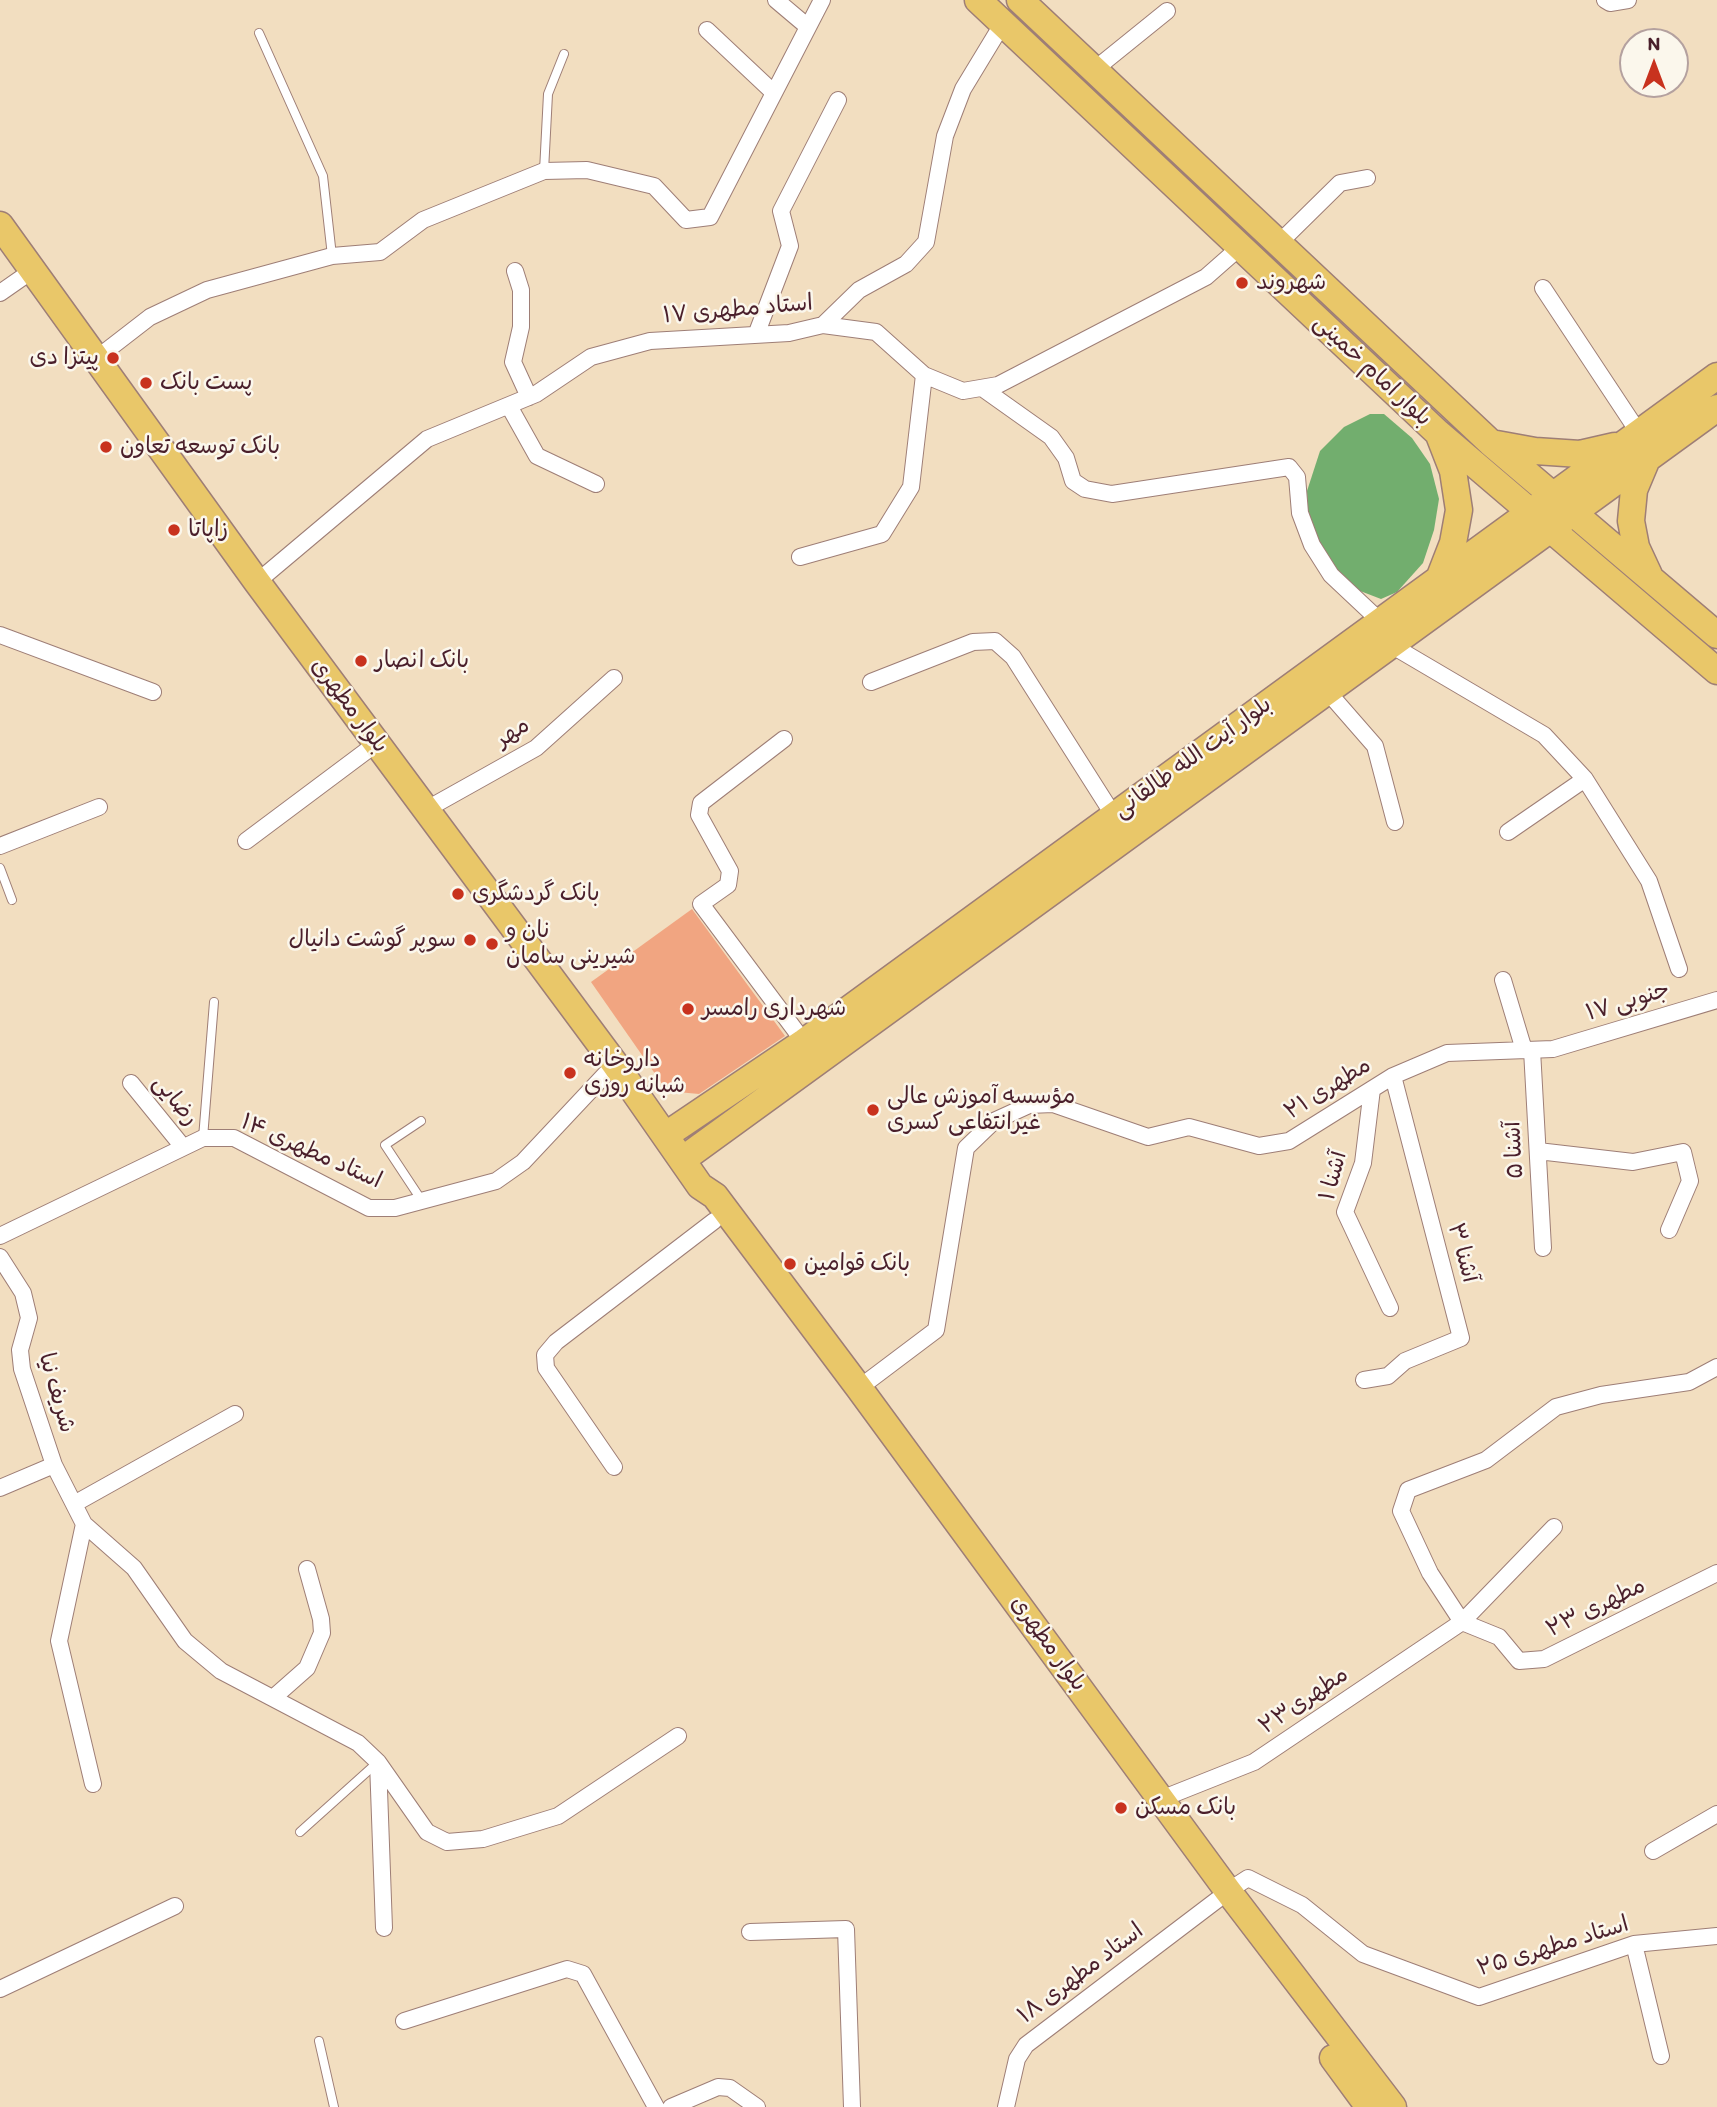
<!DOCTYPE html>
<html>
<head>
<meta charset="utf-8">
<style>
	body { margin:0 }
	#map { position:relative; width:1717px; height:2107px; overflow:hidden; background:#f2dec0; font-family:Itim,sans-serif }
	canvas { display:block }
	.north { position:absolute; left:1619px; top:28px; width:70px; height:70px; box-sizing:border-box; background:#fbf7ec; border:2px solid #b4a19f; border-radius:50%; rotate:0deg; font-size:19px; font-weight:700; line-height:28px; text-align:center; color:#4a1f2b }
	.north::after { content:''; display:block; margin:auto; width:24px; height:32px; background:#c8321e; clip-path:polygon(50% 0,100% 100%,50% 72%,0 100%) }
</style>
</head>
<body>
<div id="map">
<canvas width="1717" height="2107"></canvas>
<div class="north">N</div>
</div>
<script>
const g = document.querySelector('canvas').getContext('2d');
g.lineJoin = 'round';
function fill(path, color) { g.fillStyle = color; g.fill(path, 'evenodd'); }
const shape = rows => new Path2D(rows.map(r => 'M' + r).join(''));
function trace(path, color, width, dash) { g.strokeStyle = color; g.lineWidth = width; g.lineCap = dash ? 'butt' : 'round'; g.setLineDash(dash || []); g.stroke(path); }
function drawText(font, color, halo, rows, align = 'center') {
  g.font = font + ' Itim,"Playpen Sans Arabic",sans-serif'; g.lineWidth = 5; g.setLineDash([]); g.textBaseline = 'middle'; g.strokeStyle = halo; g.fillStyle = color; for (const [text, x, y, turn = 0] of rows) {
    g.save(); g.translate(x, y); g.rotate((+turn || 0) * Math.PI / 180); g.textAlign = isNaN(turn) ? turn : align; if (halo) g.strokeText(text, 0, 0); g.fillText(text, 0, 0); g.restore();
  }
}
const forest = shape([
	[1370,414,1384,414,1412,438,1430,464,1439,499,1434,530,1423,563,1397,592,1381,599,1355,589,1324,557,1308,522,1307,491,1320,451,1344,427]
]);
const building = shape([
	[692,909,785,1036,699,1094,667,1091,591,982]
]);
const service = shape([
	[259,33,323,176,332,256],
	[544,171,548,94,564,54],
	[0,868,12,900],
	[421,1121,385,1145,422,1201],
	[203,1138,214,1002],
	[300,1832,378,1762],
	[319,2041,334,2107]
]);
const minor = shape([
	[776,0,808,27],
	[1605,0,1610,3,1628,0],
	[707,30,774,93],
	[1094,70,1167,11],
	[1278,244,1340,183,1367,178],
	[515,271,521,290,521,327,513,362,529,397],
	[1543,288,1639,433],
	[0,293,33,270],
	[823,325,859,290,906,264,926,242,945,136,963,89,1003,23],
	[756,335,790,246,781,211,838,100],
	[97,358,150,317,207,290,332,256,380,252,423,220,544,171,587,170,654,186,686,220,710,217,822,0],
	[982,388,1051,437,1066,458,1073,481,1085,489,1112,494,1289,467,1297,477,1300,513,1312,545,1331,575,1381,622],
	[509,406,537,456,596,484],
	[800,557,882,534,911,487,924,375],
	[257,582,427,439,536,394,591,357,650,341,789,333,823,325,876,332,924,375,963,391,998,385,1206,277,1239,248],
	[0,635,153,692],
	[1391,645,1544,735,1585,779,1649,881,1679,969],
	[871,682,973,642,995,641,1013,657,1114,816],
	[1327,691,1375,746,1395,822],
	[784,739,701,803,699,815,730,871,728,885,701,904,804,1042],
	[427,809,536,748,614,678],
	[1508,832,1585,779],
	[246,841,377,743],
	[0,846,99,807],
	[1503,980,1524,1050],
	[1532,1050,1543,1248],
	[131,1083,183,1147],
	[1372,1089,1363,1163,1345,1212,1390,1308],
	[1538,1151,1633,1162,1683,1152,1690,1181,1669,1230],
	[0,1236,203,1138,234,1138,369,1208,395,1208,496,1181,523,1162,615,1064],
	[0,1257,23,1293,29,1318,20,1350,22,1369,54,1465,84,1524,59,1641,93,1784],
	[1364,1380,1388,1376,1405,1361,1461,1338,1393,1076],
	[859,1388,936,1330,966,1148,994,1121,1029,1105,1053,1104,1148,1137,1189,1127,1259,1146,1289,1141,1393,1076,1447,1053,1553,1049,1717,1000],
	[614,1467,546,1368,545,1355,556,1342,714,1221],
	[0,1488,54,1465],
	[74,1504,235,1414],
	[84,1524,134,1568,185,1641,221,1671,358,1743,378,1762,427,1832,447,1842,483,1839,558,1816,678,1736],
	[1462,1622,1430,1573,1401,1511,1408,1490,1486,1460,1556,1407,1601,1395,1689,1382,1717,1367],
	[1462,1622,1499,1637,1519,1661,1544,1659,1717,1573],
	[273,1698,307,1668,322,1633,321,1619,307,1569],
	[378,1762,384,1928],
	[1161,1799,1254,1762,1462,1622,1554,1527],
	[1653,1851,1717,1814],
	[1228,1891,1248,1878,1302,1905,1363,1954,1479,1997,1634,1944,1717,1936],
	[750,1932,846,1929,852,2107],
	[1634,1944,1661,2056],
	[0,1989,175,1906],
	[404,2021,567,1969,583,1974,656,2107],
	[671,2107,718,2087,730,2088,757,2107],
	[1006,2107,1017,2059,1026,2045,1217,1900]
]);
const primary = shape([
	[978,0,1438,433,1717,671],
	[1020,0,1491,443,1717,635],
	[0,225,257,582,615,1064,700,1186,715,1196,859,1388,1228,1891,1393,2107],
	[1491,443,1535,451,1580,454,1615,446],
	[1647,459,1634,490,1631,521,1636,547,1649,575],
	[1439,579,1453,543,1459,510,1453,471,1439,435],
	[666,1135,804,1042,1717,376],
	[682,1160,1717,408],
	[1333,2058,1369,2107]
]);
const markers = [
	[1242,283,7,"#c8321e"],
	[113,358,7,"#c8321e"],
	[146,383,7,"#c8321e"],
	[106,447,7,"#c8321e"],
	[174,530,7,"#c8321e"],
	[361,661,7,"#c8321e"],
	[458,894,7,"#c8321e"],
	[470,940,7,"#c8321e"],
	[492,944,7,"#c8321e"],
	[688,1009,7,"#c8321e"],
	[570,1073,7,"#c8321e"],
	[873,1110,7,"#c8321e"],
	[790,1264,7,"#c8321e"],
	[1121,1808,7,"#c8321e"]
];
const poiNames = [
	["شهروند",1256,283],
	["پیتزا دی",99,358,"right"],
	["پست بانک",160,383],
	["بانک توسعه تعاون",120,447],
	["زاپاتا",188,530],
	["بانک انصار",375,661],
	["بانک گردشگری",472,894],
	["نان و",506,931],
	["شیرینی سامان",506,957],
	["سوپر گوشت دانیال",456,940,"right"],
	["شهرداری رامسر",702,1009],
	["داروخانه",584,1060],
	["شبانه روزی",584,1086],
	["مؤسسه آموزش عالی",887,1097],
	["غیرانتفاعی کسری",887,1123],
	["بانک قوامین",804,1264],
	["بانک مسکن",1135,1808]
];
const streetNames = [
	["استاد مطهری ۱۷",738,310,-5],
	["بلوار امام خمینی",1372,371,43],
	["بلوار مطهری",349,706,53],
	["مهر",513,733,-33],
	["بلوار آیت الله طالقانی",1193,758,-36],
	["جنوبی ۱۷",1628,1002,-17],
	["مطهری ۲۱",1328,1089,-32],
	["رضایی",175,1101,51],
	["آشنا ۵",1515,1150,-93],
	["استاد مطهری ۱۴",311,1152,24],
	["آشنا ۱",1334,1176,-75],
	["آشنا ۳",1462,1253,75],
	["شریف نیا",56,1393,74],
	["مطهری ۲۳",1596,1608,-26],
	["بلوار مطهری",1048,1644,54],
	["مطهری۲۳",1304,1701,-34],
	["استاد مطهری ۲۵",1553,1947,-17],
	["استاد مطهری ۱۸",1081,1974,-37]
];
fill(forest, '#72ae6e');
fill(building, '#f1a581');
trace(service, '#9e7e76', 10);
trace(minor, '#9e7e76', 18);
trace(primary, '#9e7e76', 29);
trace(service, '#fff', 8);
trace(minor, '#fff', 16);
trace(primary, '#e9c769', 26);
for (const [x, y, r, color] of markers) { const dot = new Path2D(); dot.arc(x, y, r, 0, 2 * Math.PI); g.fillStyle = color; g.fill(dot); trace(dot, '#fbf7ec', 2.5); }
drawText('23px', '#4a1f2b', '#fbf7ec', poiNames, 'left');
drawText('23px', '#4a1f2b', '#fbf7ec', streetNames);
</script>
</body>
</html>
